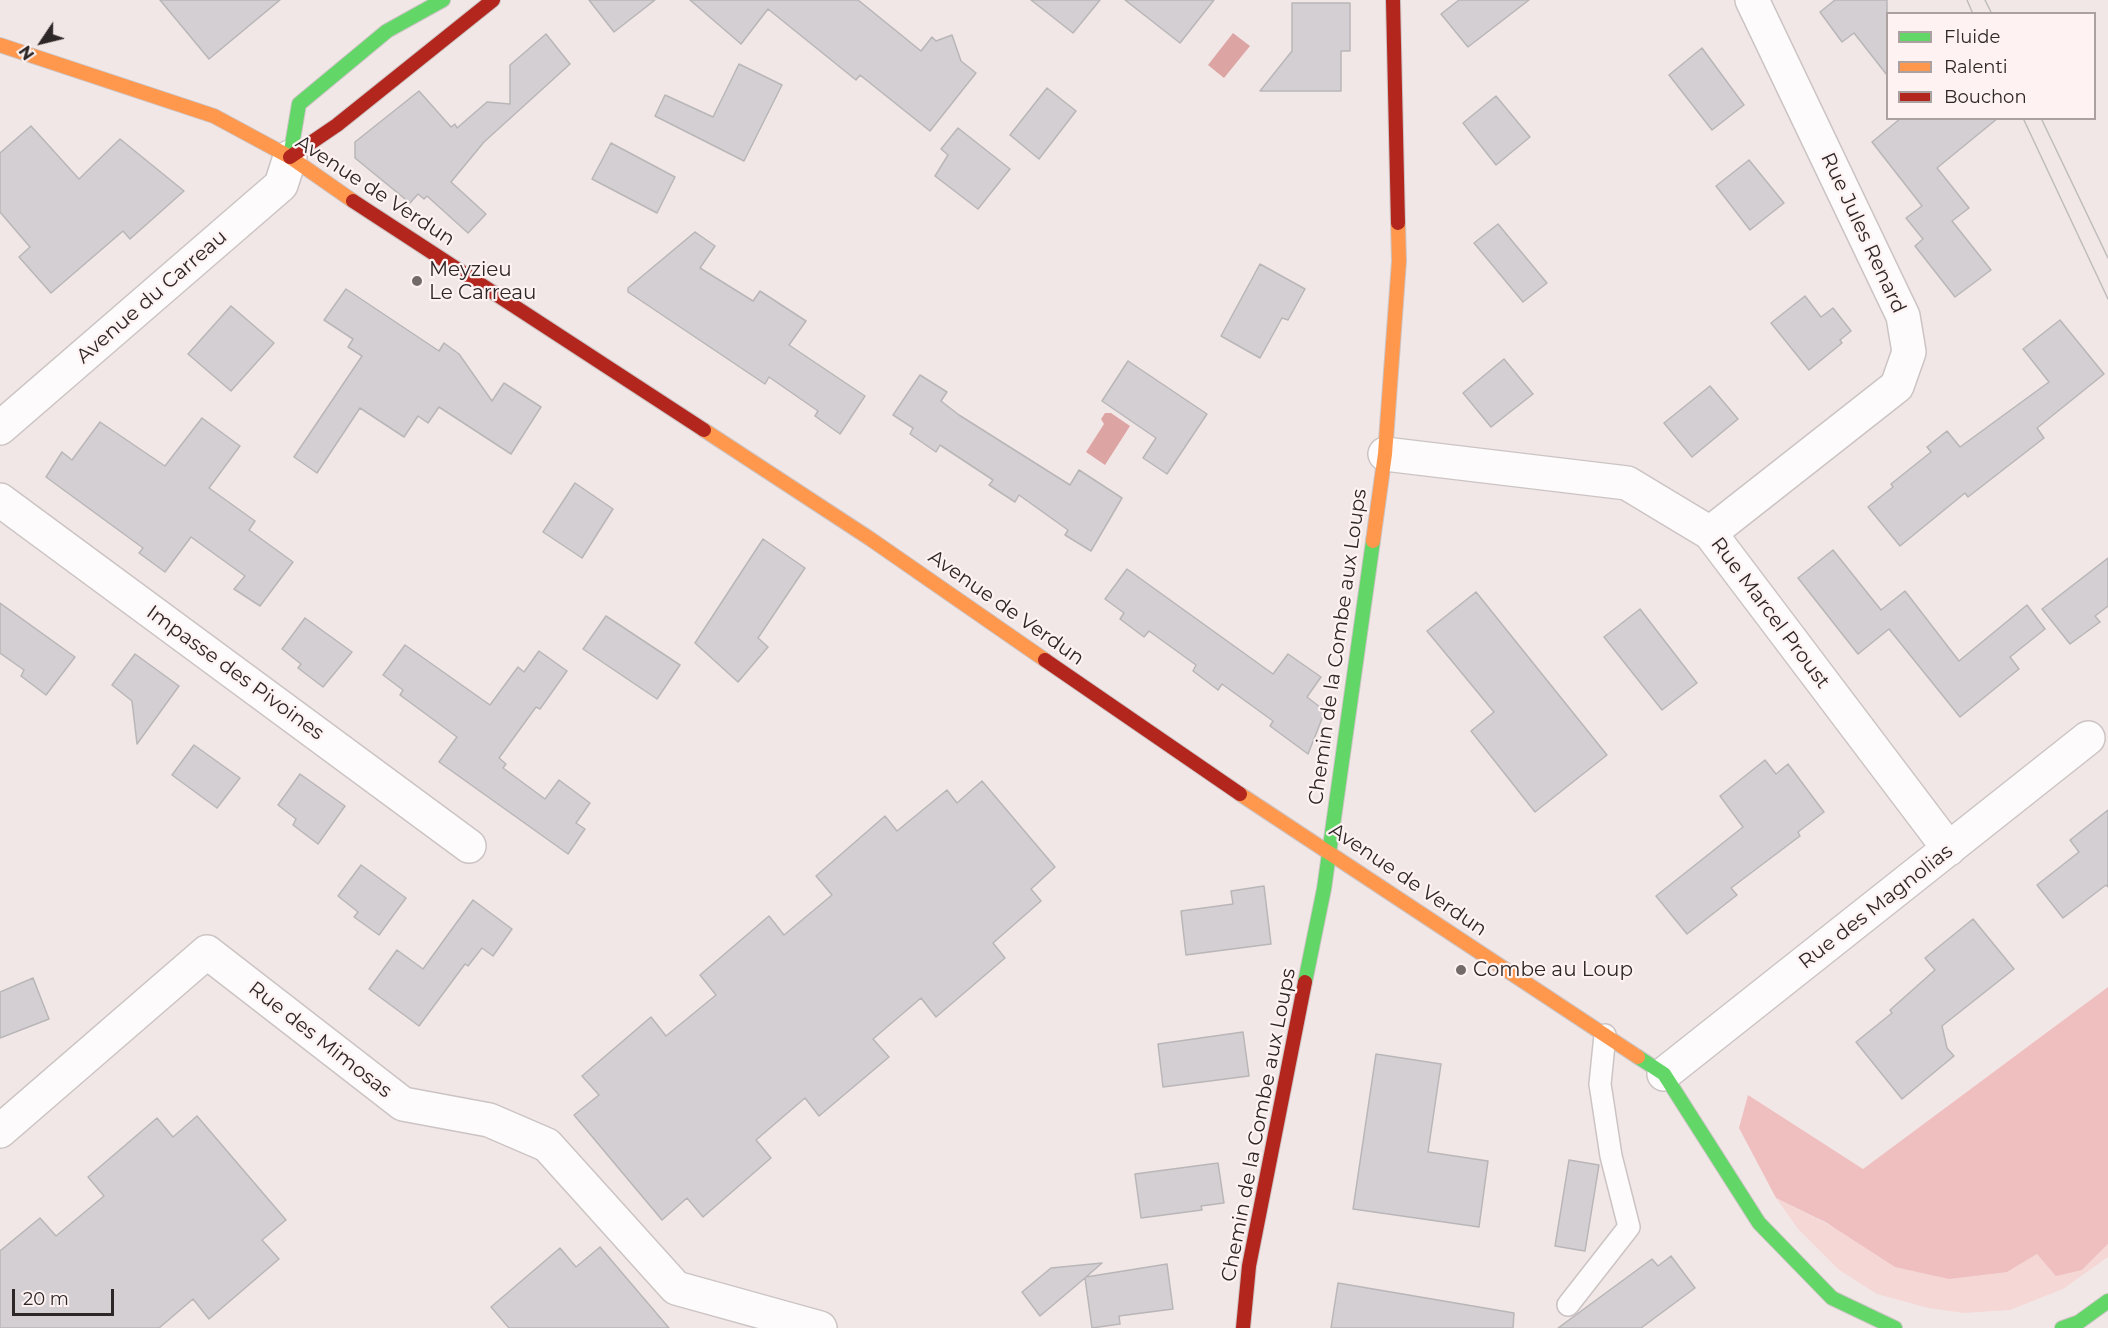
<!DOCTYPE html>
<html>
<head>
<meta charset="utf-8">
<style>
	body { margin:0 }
	#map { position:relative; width:2108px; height:1328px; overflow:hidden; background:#f2e7e7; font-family:Montserrat,sans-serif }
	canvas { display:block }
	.legend { position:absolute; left:1886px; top:12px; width:210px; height:108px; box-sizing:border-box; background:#fef2f2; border:2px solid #aba1a1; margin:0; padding:8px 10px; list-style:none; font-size:18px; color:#2e2727 }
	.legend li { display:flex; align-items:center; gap:12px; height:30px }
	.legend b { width:30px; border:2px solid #aba1a1 }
	.north { position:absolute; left:12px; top:12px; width:60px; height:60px; -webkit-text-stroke:4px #fef2f2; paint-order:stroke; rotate:235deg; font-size:16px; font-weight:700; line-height:24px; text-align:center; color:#2e2727 }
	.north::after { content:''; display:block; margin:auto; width:21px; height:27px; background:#2e2727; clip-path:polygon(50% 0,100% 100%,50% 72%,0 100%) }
	.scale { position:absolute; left:12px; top:1289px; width:102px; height:27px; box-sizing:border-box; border:3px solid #2e2727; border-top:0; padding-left:8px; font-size:18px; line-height:21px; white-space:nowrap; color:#2e2727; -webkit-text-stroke:4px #fef2f2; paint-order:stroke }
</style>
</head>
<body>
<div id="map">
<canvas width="2108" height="1328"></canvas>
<ul class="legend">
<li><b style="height:8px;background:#63d668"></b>Fluide</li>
<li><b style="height:8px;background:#ff974d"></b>Ralenti</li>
<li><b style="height:8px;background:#b3261e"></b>Bouchon</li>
</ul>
<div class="north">N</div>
<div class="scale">20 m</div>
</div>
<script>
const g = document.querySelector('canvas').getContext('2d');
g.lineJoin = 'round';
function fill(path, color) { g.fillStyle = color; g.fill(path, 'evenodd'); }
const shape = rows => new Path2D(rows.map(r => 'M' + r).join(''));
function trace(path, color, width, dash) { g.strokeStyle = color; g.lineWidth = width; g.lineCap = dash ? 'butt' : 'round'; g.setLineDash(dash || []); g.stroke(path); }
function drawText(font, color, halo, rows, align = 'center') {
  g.font = font + ' Montserrat,sans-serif'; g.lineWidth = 4.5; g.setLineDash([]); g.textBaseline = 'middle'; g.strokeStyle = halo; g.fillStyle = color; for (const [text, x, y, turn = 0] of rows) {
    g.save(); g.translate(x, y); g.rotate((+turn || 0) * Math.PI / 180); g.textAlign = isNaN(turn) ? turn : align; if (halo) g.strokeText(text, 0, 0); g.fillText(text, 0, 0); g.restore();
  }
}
const green = shape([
	[1776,1198,1847,1234,2007,1272,2037,1254,2082,1270,2108,1244,2108,1257,2063,1289,2010,1310,1964,1313,1928,1308,1877,1294,1839,1270,1798,1229]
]);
const forest = shape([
	[2108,987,2108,1244,2082,1270,2056,1276,2037,1254,2007,1272,1949,1279,1895,1267,1827,1223,1776,1198,1739,1128,1748,1095,1863,1169]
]);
const water = shape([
	[1233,33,1250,46,1224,78,1208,65],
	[1105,413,1111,413,1130,426,1105,465,1086,452,1104,424,1101,419]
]);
const building = shape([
	[160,0,280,0,209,59,160,0],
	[589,0,655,0,614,32,589,0],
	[690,0,858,0,921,51,932,37,936,41,952,35,961,61,976,73,930,131,860,75,856,80,768,9,741,44,690,0],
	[1031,0,1100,0,1073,33,1031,0],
	[1125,0,1214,0,1180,43,1125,0],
	[1459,0,1529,0,1468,47,1441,14,1459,0],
	[1835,0,1887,0,1887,75,1854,33,1842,42,1820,12,1835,0],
	[1292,3,1350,3,1350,51,1341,51,1341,91,1260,91,1292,51,1292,3],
	[546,34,570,64,484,142,451,182,486,214,468,233,427,196,424,199,418,194,410,203,355,158,355,142,419,91,451,127,455,124,457,128,487,102,510,104,510,65,546,34],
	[1702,48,1744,105,1712,130,1669,75,1702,48],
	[739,64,782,85,744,161,655,116,665,95,713,117,739,64],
	[1047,88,1076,111,1039,159,1010,135,1047,88],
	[1496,96,1530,137,1496,165,1463,123,1496,96],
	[1901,118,1998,118,1937,168,1969,208,1952,221,1991,270,1955,297,1915,246,1923,239,1906,218,1922,206,1872,142,1901,118],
	[31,126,79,179,120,139,184,191,130,239,123,231,51,293,19,257,30,247,0,212,0,153,31,126],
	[958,128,1010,169,978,209,935,176,948,155,941,149,958,128],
	[611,143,675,177,657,213,592,179,611,143],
	[1749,160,1784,203,1750,230,1716,186,1749,160],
	[1498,224,1547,283,1523,302,1474,243,1498,224],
	[695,232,715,246,700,268,753,301,760,291,806,321,789,345,865,396,840,434,815,416,818,411,769,377,765,384,628,292,628,288,695,232],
	[1260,264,1305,289,1288,320,1282,318,1260,358,1221,336,1260,264],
	[346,289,439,351,444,343,459,354,492,401,504,383,541,407,511,454,439,407,428,423,418,416,404,437,360,408,317,473,294,457,362,356,348,347,353,339,324,320,346,289],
	[1805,296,1821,317,1833,308,1851,331,1840,340,1842,343,1809,370,1771,323,1805,296],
	[231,306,274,343,231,391,188,354,231,306],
	[2060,320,2104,374,2037,428,2044,438,1968,497,1965,493,1900,546,1868,507,1893,487,1891,484,1931,452,1927,447,1947,431,1960,447,2049,382,2023,349,2060,320],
	[1504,359,1533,394,1491,427,1463,393,1504,359],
	[1128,361,1207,414,1167,474,1143,458,1156,438,1102,401,1128,361],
	[920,375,947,392,941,401,959,415,1070,485,1079,470,1122,498,1091,551,1065,535,1068,530,1019,495,1015,502,989,485,993,480,940,445,936,452,910,434,913,428,893,415,920,375],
	[1710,386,1738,419,1692,457,1664,423,1710,386],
	[202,418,240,446,209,488,255,521,249,530,293,562,260,606,234,589,245,576,191,537,165,572,139,553,143,548,46,477,62,452,72,460,100,422,165,466,202,418],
	[575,483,613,509,582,558,543,532,575,483],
	[763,539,805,568,758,638,768,647,738,682,695,643,763,539],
	[1833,550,1881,610,1905,591,1959,661,2027,605,2045,629,2010,657,2019,669,1960,717,1889,629,1858,654,1798,578,1833,550],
	[2108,558,2108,606,2095,616,2100,622,2070,644,2042,609,2108,558],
	[1127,569,1273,674,1288,654,1321,677,1307,697,1325,711,1308,754,1270,726,1273,721,1222,684,1218,690,1193,671,1196,665,1149,631,1144,637,1120,619,1124,613,1105,599,1127,569],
	[1476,592,1607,755,1535,812,1471,731,1494,712,1427,631,1476,592],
	[0,603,75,657,46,695,21,676,24,670,0,653,0,603],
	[1640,609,1697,683,1662,710,1604,637,1640,609],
	[606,616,680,665,657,699,583,649,606,616],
	[305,618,352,652,323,687,298,668,301,664,282,649,305,618],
	[405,645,490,705,518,667,524,672,539,651,567,671,540,709,536,707,499,758,506,764,503,768,545,799,559,780,590,803,576,823,585,829,568,854,439,762,457,737,400,695,403,690,383,675,405,645],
	[135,654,179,686,137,744,132,701,112,685,135,654],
	[194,745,240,778,217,808,172,775,194,745],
	[1765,760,1776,774,1788,764,1824,812,1798,832,1800,836,1731,888,1737,895,1687,934,1656,896,1743,827,1720,796,1765,760],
	[300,774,345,806,318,844,293,825,296,819,278,805,300,774],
	[982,781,1055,867,1031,889,1041,901,993,943,1005,958,936,1017,921,998,873,1039,889,1057,819,1116,805,1098,756,1140,771,1158,703,1217,687,1198,662,1220,574,1115,599,1095,582,1076,651,1017,666,1036,716,995,700,975,769,916,784,935,832,895,816,876,885,816,897,831,947,790,957,803,982,781],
	[2108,810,2108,887,2106,885,2063,918,2037,885,2079,852,2070,840,2108,810],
	[361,865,406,898,379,935,354,917,358,912,338,896,361,865],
	[1264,886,1271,944,1186,955,1181,911,1233,904,1231,891,1264,886],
	[473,900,512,929,493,956,482,948,468,966,465,964,419,1026,369,989,397,950,423,969,473,900],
	[1973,919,2014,969,1942,1026,1947,1048,1954,1056,1902,1099,1856,1042,1892,1013,1890,1010,1935,970,1925,958,1973,919],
	[33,978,49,1019,0,1038,0,992,33,978],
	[1243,1032,1249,1076,1163,1087,1158,1044,1243,1032],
	[1376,1054,1441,1064,1428,1152,1488,1161,1479,1227,1353,1209,1376,1054],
	[197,1116,286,1220,262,1240,279,1259,209,1319,193,1299,159,1328,0,1328,0,1251,40,1218,56,1236,104,1196,88,1177,157,1118,173,1137,197,1116],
	[1569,1160,1599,1165,1585,1251,1555,1246,1569,1160],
	[1218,1163,1224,1203,1201,1206,1202,1210,1141,1218,1135,1174,1218,1163],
	[600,1247,669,1328,509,1328,491,1307,560,1248,576,1267,600,1247],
	[1671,1256,1695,1288,1641,1328,1558,1328,1652,1259,1658,1266,1671,1256],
	[1102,1263,1086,1277,1167,1264,1173,1309,1119,1316,1120,1324,1092,1328,1085,1278,1040,1316,1022,1292,1051,1268,1102,1263],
	[1338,1283,1514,1313,1513,1328,1331,1328,1338,1283]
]);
const lane = shape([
	[1568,1305,1629,1227,1611,1156,1600,1084,1605,1035]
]);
const street = shape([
	[0,428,281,185,290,157],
	[1385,454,1627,483,1710,533,1949,849],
	[0,500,469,846],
	[1710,533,1897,386,1909,352,1903,316,1752,0],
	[1664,1074,2088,738],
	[0,1131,207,952,403,1104,489,1120,547,1145,676,1288,820,1328]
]);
const fast = shape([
	[290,157,299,104,387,31,443,0],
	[1305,982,1324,889,1373,541],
	[1638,1057,1664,1074,1759,1223,1832,1298,1895,1328],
	[2062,1328,2079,1322,2108,1301]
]);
const slow = shape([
	[0,45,214,116,290,157,353,201],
	[704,430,869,538,1045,660],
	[1373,541,1385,454,1399,261,1398,223],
	[1240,794,1638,1057]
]);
const jam = shape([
	[1393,0,1398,223],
	[290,157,337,125,493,0],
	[353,201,704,430],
	[1045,660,1240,794],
	[1243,1328,1249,1266,1305,982]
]);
const tram = shape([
	[1967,0,1973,14],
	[1985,0,1992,14],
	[2023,118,2108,299],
	[2041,118,2108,258]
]);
const markers = [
	[417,281,6,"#736a6a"],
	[1461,970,6,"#736a6a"]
];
const streetNames = [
	["Avenue de Verdun",375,191,33],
	["Rue Jules Renard",1863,233,65],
	["Avenue du Carreau",152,297,-41],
	["Avenue de Verdun",1006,608,35],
	["Rue Marcel Proust",1770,613,53],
	["Chemin de la Combe aux Loups",1338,647,-82],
	["Impasse des Pivoines",235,673,36],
	["Avenue de Verdun",1408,880,34],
	["Rue des Magnolias",1876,907,-38],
	["Rue des Mimosas",320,1040,38],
	["Chemin de la Combe aux Loups",1259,1125,-79]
];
const poiNames = [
	["Meyzieu",429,270],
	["Le Carreau",429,293],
	["Combe au Loup",1473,970]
];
fill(green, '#f5d7d6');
fill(forest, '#efbfbf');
fill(water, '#dda4a4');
fill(building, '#d3cfd2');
trace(building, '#b9b6b8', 1.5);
trace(lane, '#ccc4c4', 24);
trace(street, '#ccc4c4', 36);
trace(fast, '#ccc4c4', 16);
trace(slow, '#ccc4c4', 16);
trace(jam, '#ccc4c4', 16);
trace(lane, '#fdfbfb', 21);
trace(street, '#fdfbfb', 33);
trace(fast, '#63d668', 14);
trace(slow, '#ff974d', 14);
trace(jam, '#b3261e', 14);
trace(tram, '#bebcbc', 1.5);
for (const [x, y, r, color] of markers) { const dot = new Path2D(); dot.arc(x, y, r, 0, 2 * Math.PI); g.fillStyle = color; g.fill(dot); trace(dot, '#fef2f2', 2); }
drawText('20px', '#2e2727', '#fef2f2', streetNames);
drawText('20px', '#2e2727', '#fef2f2', poiNames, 'left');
</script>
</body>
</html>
